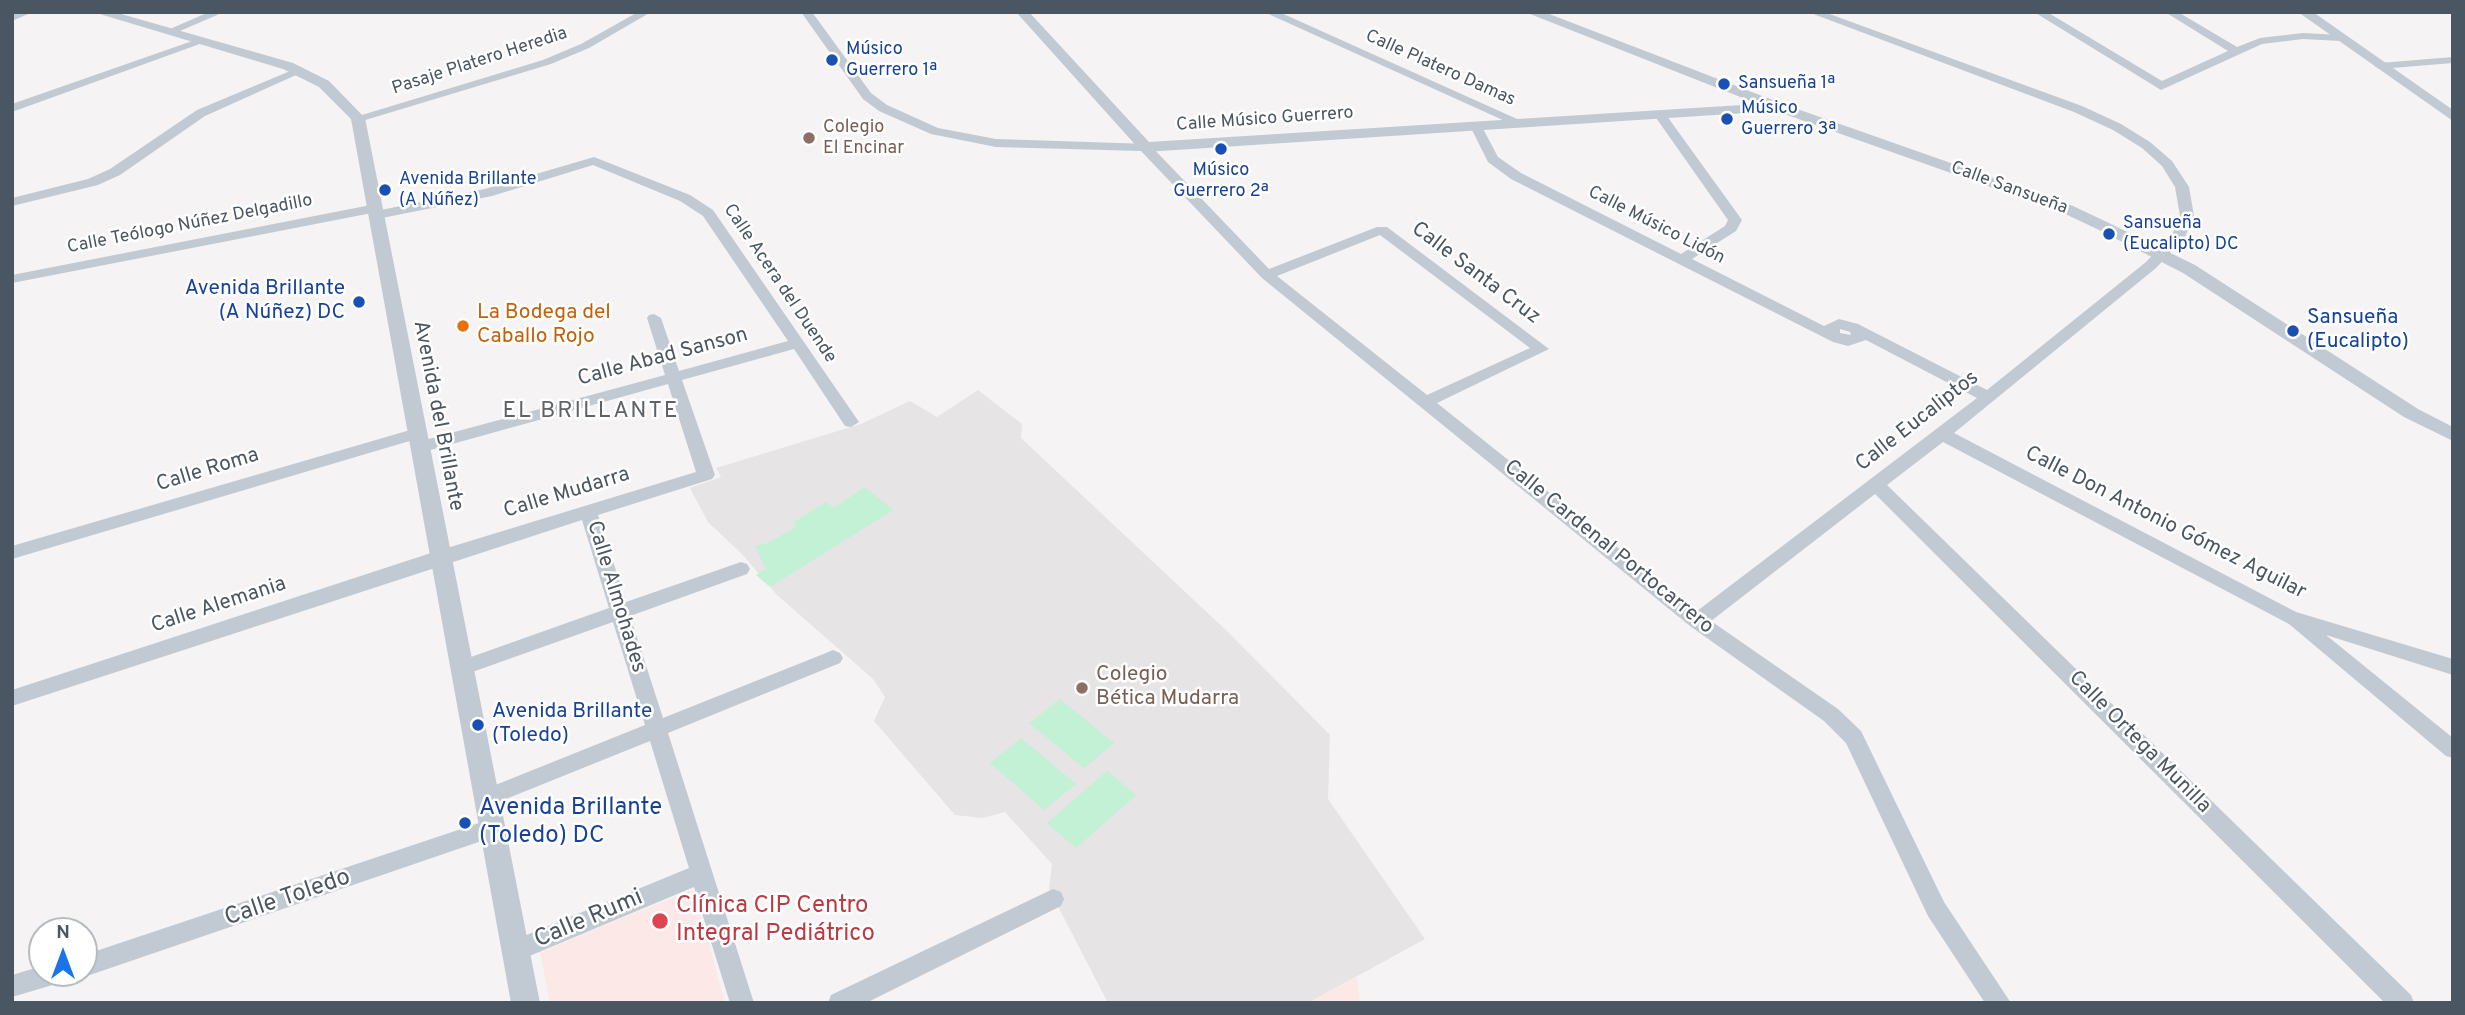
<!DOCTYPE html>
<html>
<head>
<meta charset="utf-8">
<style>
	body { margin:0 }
	#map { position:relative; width:2465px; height:1015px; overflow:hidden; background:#f5f3f3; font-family:Overpass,sans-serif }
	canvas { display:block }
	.frame { position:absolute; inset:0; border:14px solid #4a5661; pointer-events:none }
	.north { position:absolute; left:28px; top:917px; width:70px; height:70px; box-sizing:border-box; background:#fff; border:2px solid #b7bbc0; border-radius:50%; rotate:0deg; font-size:19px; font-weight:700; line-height:28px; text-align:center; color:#4a5661 }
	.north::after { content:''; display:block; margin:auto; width:24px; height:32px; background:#1a73e8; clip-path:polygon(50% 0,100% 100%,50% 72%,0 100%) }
</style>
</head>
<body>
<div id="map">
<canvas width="2465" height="1015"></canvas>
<div class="frame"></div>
<div class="north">N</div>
</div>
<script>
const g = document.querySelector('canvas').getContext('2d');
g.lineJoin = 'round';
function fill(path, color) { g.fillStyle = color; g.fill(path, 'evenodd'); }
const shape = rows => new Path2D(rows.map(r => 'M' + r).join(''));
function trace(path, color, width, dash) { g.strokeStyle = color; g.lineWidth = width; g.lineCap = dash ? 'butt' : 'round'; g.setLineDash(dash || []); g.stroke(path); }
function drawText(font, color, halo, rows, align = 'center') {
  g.font = font + ' Overpass,sans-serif'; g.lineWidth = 5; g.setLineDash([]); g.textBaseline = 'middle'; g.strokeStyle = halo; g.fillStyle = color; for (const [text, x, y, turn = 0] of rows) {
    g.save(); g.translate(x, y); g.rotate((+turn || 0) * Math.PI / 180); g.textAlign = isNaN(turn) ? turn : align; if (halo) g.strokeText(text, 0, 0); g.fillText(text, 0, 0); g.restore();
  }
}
const education = shape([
	[978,390,1022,424,1021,438,1229,633,1330,735,1328,799,1425,939,1308,1003,1108,1003,1049,889,1052,864,1005,812,982,818,955,815,874,721,885,697,873,679,777,595,742,554,708,522,690,488,721,477,716,468,861,424,910,401,937,417]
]);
const medical = shape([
	[694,889,725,1003,550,1003,540,952],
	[1357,977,1360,1003,1308,1003]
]);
const green = shape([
	[865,487,893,510,770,587,756,575,766,569,755,546,768,543,796,527,794,522,826,502,834,508],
	[1060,699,1114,743,1084,768,1029,723],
	[1021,738,1076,784,1044,810,990,763],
	[1107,771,1136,795,1076,848,1047,823]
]);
const minor = shape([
	[17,12,33,12,12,21,12,14,17,12],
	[209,12,224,12,173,34,163,32,209,12],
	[638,12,651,12,589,48,551,64,362,121,352,118,543,60,581,44,638,12],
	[801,12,812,12,871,93,887,105,938,128,996,139,1149,144,1269,269,1377,227,1387,227,1549,349,1437,403,1697,611,1977,398,1866,340,1848,346,1833,342,1511,179,1488,162,1470,126,1472,123,1480,123,1498,157,1521,173,1681,254,1725,226,1728,220,1654,115,1664,112,1742,220,1736,231,1692,259,1824,326,1839,319,1858,324,1987,390,2146,262,2172,235,2180,216,2175,187,2162,166,2142,148,2113,130,2074,112,1808,12,1824,12,2082,106,2121,124,2150,142,2172,161,2189,187,2194,216,2185,237,2156,268,1954,433,2296,612,2453,659,2453,675,2326,635,2453,738,2453,758,2446,756,2289,624,1943,442,1887,485,2411,995,2414,1003,2385,1003,1875,494,1711,621,1838,709,1861,731,1944,902,2011,1003,1985,1003,1928,916,1846,743,1824,721,1690,626,1262,278,1141,151,996,147,931,134,879,111,863,99,801,12],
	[1380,235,1530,348,1427,395,1277,276,1380,235],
	[1840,329,1850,332,1851,335,1840,333,1840,329],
	[1264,12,1279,12,1526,123,1516,126,1264,12],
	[2034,12,2047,12,2162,81,2228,51,2165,12,2178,12,2237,47,2260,38,2303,33,2340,35,2346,38,2340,41,2303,39,2262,44,2161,90,2034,12],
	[198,39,208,41,12,112,12,104,198,39],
	[2453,57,2453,63,2380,69,2374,66,2380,63,2453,57],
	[295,69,305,71,205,116,120,175,98,185,12,206,12,198,88,179,110,169,197,110,295,69],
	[594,157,690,195,713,210,859,422,851,427,845,426,794,349,682,380,715,475,712,479,598,515,626,602,741,562,747,564,750,569,747,574,630,616,663,718,826,653,833,650,840,653,843,658,840,663,668,733,754,1003,730,1003,694,887,515,962,507,959,503,951,507,943,689,868,650,741,486,807,478,804,475,798,478,792,645,725,613,622,461,676,454,673,451,668,454,663,609,608,582,520,12,706,12,690,434,552,696,472,668,384,420,453,412,447,414,443,665,375,647,318,649,315,654,314,661,318,679,371,788,341,703,216,680,201,593,165,492,196,377,219,372,218,372,213,12,283,12,275,376,204,381,205,381,210,485,189,594,157],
	[417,428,425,433,423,437,12,559,12,546,417,428],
	[491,819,499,821,502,828,499,835,84,977,75,973,84,973,84,955,491,819],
	[1053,889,1061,892,1064,899,1061,906,866,1003,828,1003,831,995,1053,889],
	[42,966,42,973,70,973,66,981,12,997,12,975,42,966]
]);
const tertiary = shape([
	[93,12,114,12,293,63,329,81,365,118,540,1003,511,1003,351,119,319,87,283,69,93,12],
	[1016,12,1029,12,1149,142,1758,104,1525,12,1544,12,1783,104,2073,206,2109,223,2195,265,2418,409,2453,427,2453,441,2404,417,2183,273,2097,229,2061,212,1776,111,1145,152,1140,150,1016,12],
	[2298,12,2313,12,2453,110,2453,121,2298,12]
]);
const markers = [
	[832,60,7,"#1a4fb4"],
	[1724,84,7,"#1a4fb4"],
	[1727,119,7,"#1a4fb4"],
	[809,138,7,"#8d6e63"],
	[1221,149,7,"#1a4fb4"],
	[385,190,7,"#1a4fb4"],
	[2109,234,7,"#1a4fb4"],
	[359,302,7,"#1a4fb4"],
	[463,326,7,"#e8710a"],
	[2293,331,7,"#1a4fb4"],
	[1082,688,7,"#8d6e63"],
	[478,725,7,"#1a4fb4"],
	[465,823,7,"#1a4fb4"],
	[660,921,9,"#e0444e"]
];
const farTransitnames = [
	["Músico",846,50],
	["Guerrero 1ª",846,71],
	["Sansueña 1ª",1738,84],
	["Músico",1741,109],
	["Guerrero 3ª",1741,130],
	["Músico",1221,171,"center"],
	["Guerrero 2ª",1221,192,"center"],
	["Avenida Brillante",399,180],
	["(A Núñez)",399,201],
	["Sansueña",2123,224],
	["(Eucalipto) DC",2123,245]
];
const farStreetnames = [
	["Pasaje Platero Heredia",480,62,-18],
	["Calle Platero Damas",1440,69,24],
	["Calle Músico Guerrero",1265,120,-4],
	["Calle Sansueña",2009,189,20],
	["Calle Teólogo Núñez Delgadillo",190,225,-11],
	["Calle Músico Lidón",1656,226,27],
	["Calle Acera del Duende",779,284,56]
];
const farEducationnames = [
	["Colegio",823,128],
	["El Encinar",823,149]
];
const streetNames = [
	["Calle Santa Cruz",1475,274,37],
	["Calle Abad Sanson",663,358,-15],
	["Avenida del Brillante",437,416,79],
	["Calle Eucaliptos",1918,422,-38],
	["Calle Roma",208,471,-17],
	["Calle Mudarra",567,494,-17],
	["Calle Don Antonio Gómez Aguilar",2165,524,27],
	["Calle Cardenal Portocarrero",1608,548,39],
	["Calle Almohades",615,597,73],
	["Calle Alemania",219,606,-18],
	["Calle Ortega Munilla",2139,743,45]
];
const transitNames = [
	["Avenida Brillante",345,290,"right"],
	["(A Núñez) DC",345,314,"right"],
	["Sansueña",2307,319],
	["(Eucalipto)",2307,343],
	["Avenida Brillante",492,713],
	["(Toledo)",492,737]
];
const foodNames = [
	["La Bodega del",477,314],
	["Caballo Rojo",477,338]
];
const educationNames = [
	["Colegio",1096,676],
	["Bética Mudarra",1096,700]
];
const neighbourhoodNames = [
	["EL BRILLANTE",591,412]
];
const nearTransitnames = [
	["Avenida Brillante",479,809],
	["(Toledo) DC",479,837]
];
const nearStreetnames = [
	["Calle Toledo",288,899,-19],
	["Calle Rumi",589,920,-23]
];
const nearHealthnames = [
	["Clínica CIP Centro",676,907],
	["Integral Pediátrico",676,935]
];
fill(education, '#e6e4e5');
fill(medical, '#fce8e6');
fill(green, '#c3f1d5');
fill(minor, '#c1cad2');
fill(tertiary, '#c1cad2');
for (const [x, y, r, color] of markers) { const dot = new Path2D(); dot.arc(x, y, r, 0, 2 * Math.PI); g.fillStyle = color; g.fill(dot); trace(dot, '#fff', 2.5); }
drawText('18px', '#164399', '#fff', farTransitnames, 'left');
drawText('18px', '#4a5661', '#fff', farStreetnames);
drawText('18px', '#785e54', '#fff', farEducationnames, 'left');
drawText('21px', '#4a5661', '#fff', streetNames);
drawText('21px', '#164399', '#fff', transitNames, 'left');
drawText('21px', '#c56008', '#fff', foodNames, 'left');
drawText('21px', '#785e54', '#fff', educationNames, 'left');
g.letterSpacing = '2px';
drawText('23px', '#5f6368', '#fff', neighbourhoodNames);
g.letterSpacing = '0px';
drawText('24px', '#164399', '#fff', nearTransitnames, 'left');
drawText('24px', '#4a5661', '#fff', nearStreetnames);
drawText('24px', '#be3a42', '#fff', nearHealthnames, 'left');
</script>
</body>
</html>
